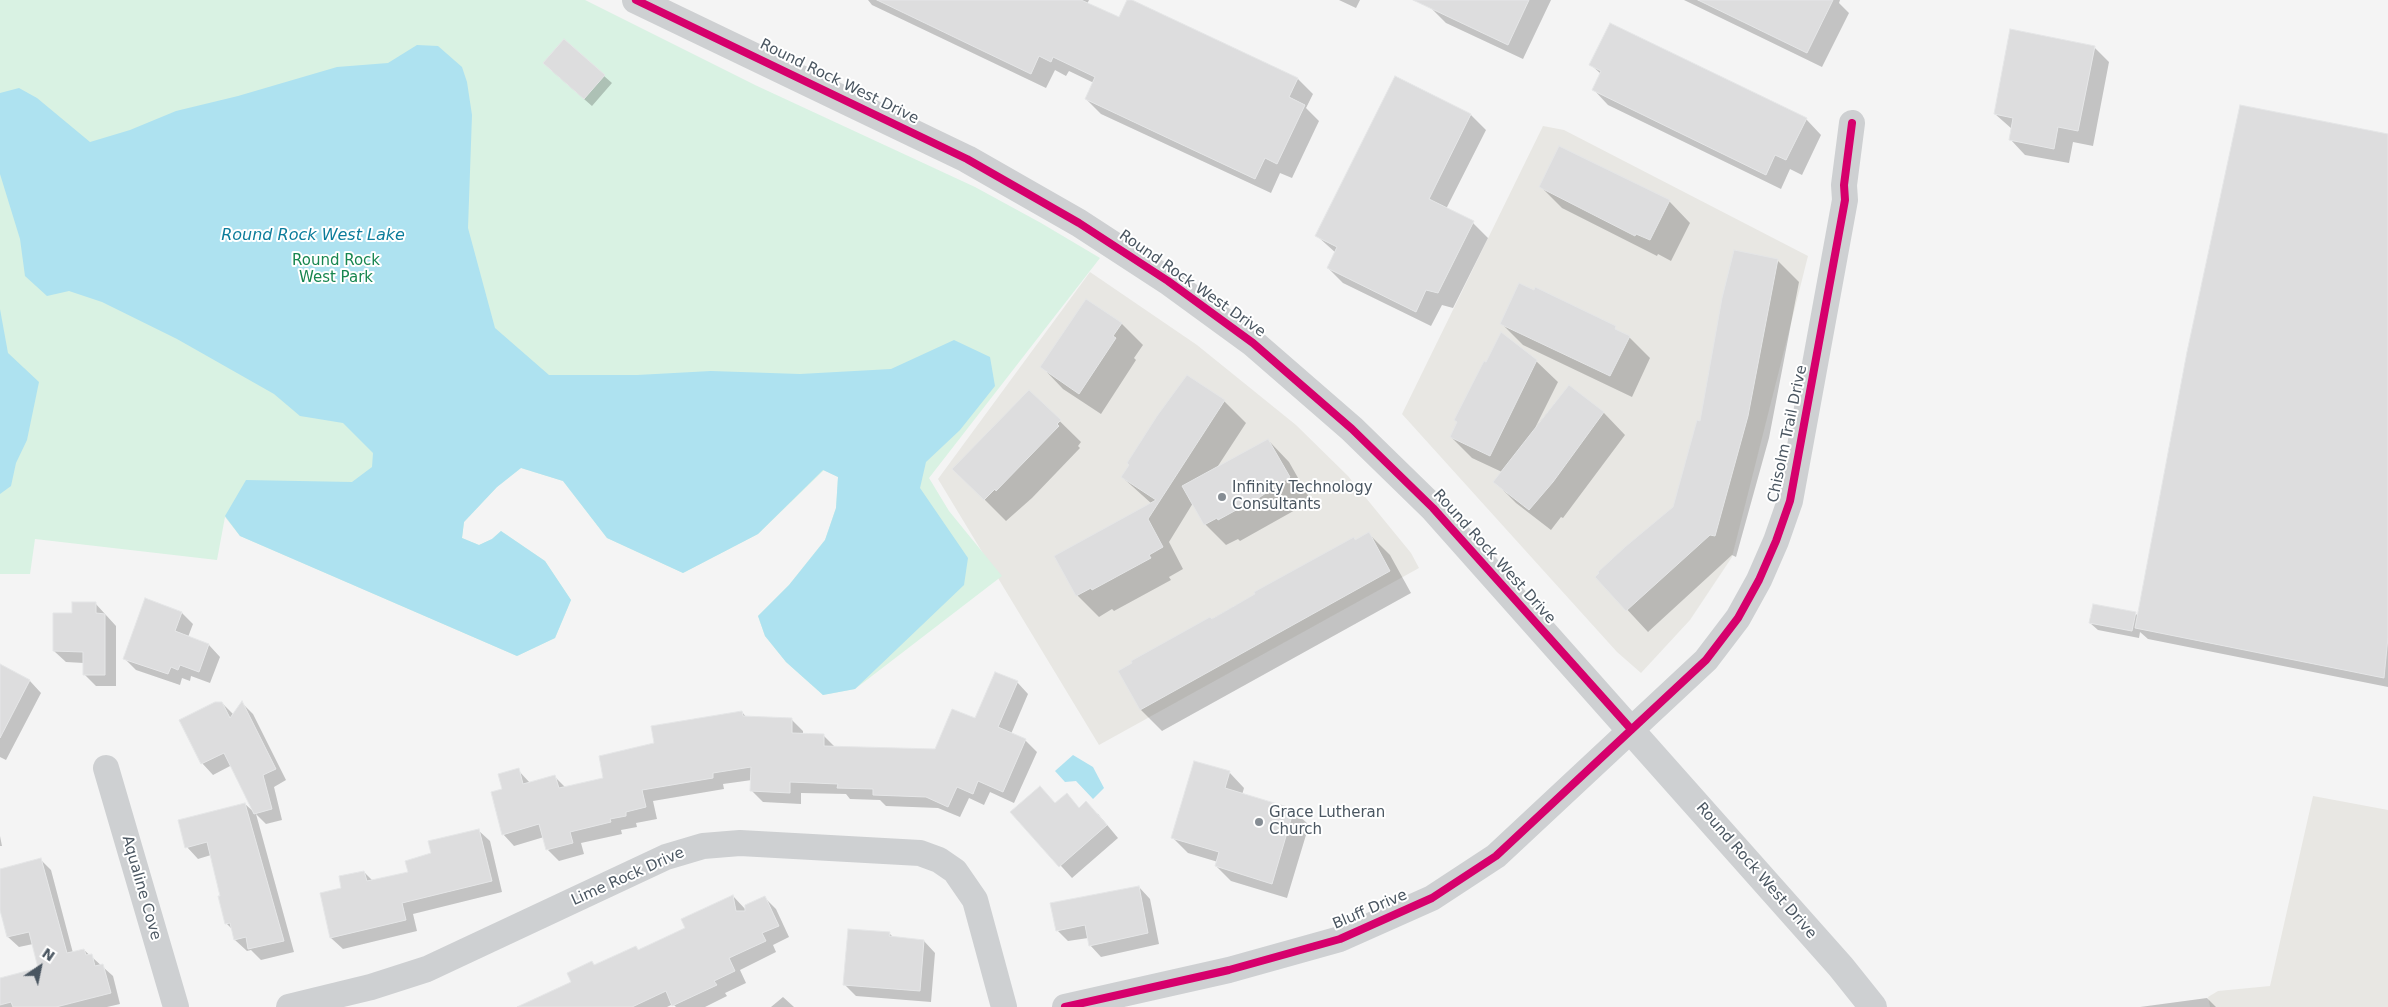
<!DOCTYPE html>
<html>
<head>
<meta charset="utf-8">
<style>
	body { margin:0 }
	#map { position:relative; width:2388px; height:1007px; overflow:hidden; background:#f4f4f4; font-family:"DejaVu Sans",sans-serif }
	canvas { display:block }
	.north { position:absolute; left:15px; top:942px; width:50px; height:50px; -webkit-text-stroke:4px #fff; paint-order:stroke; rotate:34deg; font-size:14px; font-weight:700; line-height:20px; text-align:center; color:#4a5661 }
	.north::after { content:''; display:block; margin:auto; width:18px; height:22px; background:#4a5661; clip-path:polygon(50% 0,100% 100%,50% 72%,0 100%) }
</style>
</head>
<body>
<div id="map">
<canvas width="2388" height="1007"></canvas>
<div class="north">N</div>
</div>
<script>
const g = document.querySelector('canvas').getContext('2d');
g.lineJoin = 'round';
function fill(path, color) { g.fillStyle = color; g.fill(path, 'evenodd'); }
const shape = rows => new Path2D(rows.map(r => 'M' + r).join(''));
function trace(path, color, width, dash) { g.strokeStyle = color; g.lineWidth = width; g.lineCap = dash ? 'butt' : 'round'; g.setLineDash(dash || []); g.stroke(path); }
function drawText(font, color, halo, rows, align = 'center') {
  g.font = font + ' "DejaVu Sans",sans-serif'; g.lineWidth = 4; g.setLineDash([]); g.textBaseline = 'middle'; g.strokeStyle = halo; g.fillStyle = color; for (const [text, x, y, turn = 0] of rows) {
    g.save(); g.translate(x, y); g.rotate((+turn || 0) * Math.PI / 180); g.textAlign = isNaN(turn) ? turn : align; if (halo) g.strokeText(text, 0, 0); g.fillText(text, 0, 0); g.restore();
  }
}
const commercial = shape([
	[1543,126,1564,130,1808,256,1732,557,1690,620,1641,673,1617,652,1402,414],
	[1090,272,1197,345,1296,425,1348,476,1411,553,1419,568,1099,745,938,479],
	[2313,796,2388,810,2388,1007,2210,1007,2208,997,2218,991,2270,986]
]);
const green = shape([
	[0,0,585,0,755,85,975,187,1041,223,1100,258,929,478,949,511,1002,576,855,689,823,695,786,662,765,636,758,616,789,585,825,540,836,508,838,477,824,470,758,534,683,573,607,538,563,481,521,468,497,487,464,522,462,538,479,545,492,539,501,531,545,561,571,600,555,638,517,656,240,536,225,517,217,560,35,539,30,574,0,574]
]);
const water = shape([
	[417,45,438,46,462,67,467,82,472,115,468,228,495,328,549,375,637,375,711,371,800,374,891,369,954,340,990,357,995,386,960,430,926,462,920,488,968,558,964,585,855,689,823,695,786,662,765,636,758,616,789,585,825,540,836,508,838,477,823,470,758,534,683,573,607,538,563,481,521,468,497,487,464,522,462,538,479,545,492,539,501,531,545,561,571,600,555,638,517,656,240,536,225,516,246,480,352,482,372,467,373,453,343,423,300,416,274,394,177,339,102,302,69,291,47,296,25,276,20,239,0,174,0,93,19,88,37,98,90,142,130,130,176,111,238,96,337,67,388,63],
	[0,309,8,353,39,382,27,440,16,463,11,486,0,494],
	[1073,755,1093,767,1104,788,1093,799,1076,781,1065,782,1055,771]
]);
const shadow = shape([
	[868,0,1089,0,1087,4,1120,19,1129,0,1298,79,1313,94,1306,108,1319,121,1292,178,1280,173,1271,193,1101,114,1086,99,1094,83,1069,71,1066,76,1055,70,1046,88,872,5],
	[1339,0,1360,0,1356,8],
	[1435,0,1551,0,1523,59,1446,23,1431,8],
	[1684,0,1840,0,1839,3,1849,13,1822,67],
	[564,41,612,83,592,106,552,71],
	[2094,47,2109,62,2093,146,2073,142,2069,163,2025,155,2010,139,2012,129,1995,114],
	[1591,65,1806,119,1821,135,1802,175,1790,169,1781,189,1608,105,1593,89,1601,74],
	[1471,115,1486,130,1446,209,1473,223,1488,238,1453,308,1442,305,1431,326,1343,283,1328,268,1336,253,1317,236],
	[2388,135,2388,687,2148,639,2140,632,2139,638,2098,630,2090,623,2135,613,2139,617],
	[1540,186,1669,201,1690,223,1671,261,1658,254,1657,256,1562,208],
	[1778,261,1799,282,1769,438,1736,557,1732,555,1648,632,1597,577,1674,508,1701,423],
	[1086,300,1122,324,1143,345,1134,358,1136,360,1101,414,1063,389,1042,367],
	[1501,323,1629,337,1650,358,1632,397,1523,345],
	[1536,361,1558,382,1535,428,1569,386,1604,413,1625,435,1563,518,1561,517,1551,530,1516,503,1495,482,1502,472,1472,458,1451,437],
	[1029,391,1081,442,1078,446,1080,448,1032,498,1006,521,954,469],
	[1224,401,1246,423,1216,469,1268,440,1289,462,1310,499,1296,506,1297,509,1240,541,1238,539,1226,545,1205,524,1193,503,1169,542,1183,569,1169,577,1171,580,1114,611,1112,609,1099,617,1077,595,1152,504,1122,477],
	[1369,534,1390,555,1411,593,1162,731,1141,710,1119,672,1354,538,1356,541],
	[95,603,116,626,116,686,96,686,84,674,84,663,66,662,54,651,73,615],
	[182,613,193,624,188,637,209,645,220,657,210,683,191,676,190,681,182,678,180,685,136,670,124,658],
	[0,666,30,681,41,693,6,760,0,757],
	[1017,682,1028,694,1011,734,1025,740,1037,752,1014,803,990,792,984,805,969,798,960,817,938,808,886,806,880,800,850,799,846,794,801,793,801,804,763,802,752,791,752,780,723,784,724,789,653,801,657,819,636,823,637,827,621,830,622,834,581,843,584,854,559,861,547,849,544,837,514,846,503,834,504,790,518,770,530,783,554,776,566,788,605,779,655,744,742,712,747,718,792,720,803,731,803,734,823,735,835,747,935,750,975,720],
	[222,703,234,715,242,703,253,714,286,780,274,787,282,820,266,824,256,814,294,952,261,960,251,950,247,951,235,940,233,930,226,923,222,897,211,855,198,859,187,847,245,804,256,814,232,765,213,775,202,763],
	[1229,772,1244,788,1242,795,1293,810,1309,825,1287,898,1231,881,1216,866,1218,862,1188,853,1173,838],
	[1067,795,1080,809,1098,814,1118,838,1072,878,1012,812,1056,804],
	[478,830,490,841,502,892,413,914,417,931,343,949,331,938,343,889,364,872,373,881,409,873],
	[0,836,2,846,0,846],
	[41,860,51,870,73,953,84,950,113,976,120,1004,107,1007,0,1007,0,986,40,969,33,944,19,947,8,937,0,909,0,870],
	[1139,887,1150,899,1159,944,1101,957,1090,945,1088,938,1068,941,1057,930],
	[733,896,746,910,765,898,776,909,789,937,773,945,776,952,740,970,746,983,725,993,727,996,705,1007,676,1007,673,1004,667,1007,538,1007,572,982,592,963,595,966,635,947,639,951,686,928],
	[889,933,893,937,924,941,935,953,931,1002,856,996,845,985],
	[783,997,794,1007,771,1007],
	[2207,998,2216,1007,2140,1007]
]);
const building = shape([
	[877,0,1081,0,1119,17,1127,0,1132,0,1298,78,1289,97,1305,105,1277,164,1265,158,1255,179,1085,99,1095,77,1053,57,1051,62,1039,56,1031,74,877,0],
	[1413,0,1529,0,1508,45,1413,0],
	[1698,0,1833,0,1807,53,1698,0],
	[1610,23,1807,118,1786,160,1775,155,1766,175,1592,90,1601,71,1589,65,1610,23],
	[2010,29,2095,46,2078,131,2058,127,2054,149,2009,140,2013,118,1994,114,2010,29],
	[564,39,605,75,584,99,543,63,564,39],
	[1395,76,1471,114,1429,199,1474,221,1438,293,1426,290,1416,312,1327,268,1337,247,1315,236,1395,76],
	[2240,105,2388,134,2388,637,2384,678,2135,628,2187,352,2240,105],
	[1559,146,1670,200,1650,240,1636,234,1635,236,1539,187,1559,146],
	[1734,250,1778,259,1748,416,1715,536,1710,535,1626,611,1595,577,1599,573,1598,572,1625,547,1673,507,1697,420,1700,421,1722,298,1734,250],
	[1519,283,1534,290,1535,287,1616,326,1615,329,1630,336,1610,376,1500,324,1519,283],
	[1086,299,1122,323,1113,336,1116,338,1079,394,1040,367,1086,299],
	[1501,332,1537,360,1490,456,1450,437,1457,422,1454,420,1484,361,1486,362,1501,332],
	[1187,375,1225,400,1148,519,1163,547,1149,555,1151,558,1092,590,1091,588,1076,596,1054,556,1156,500,1121,477,1129,465,1127,463,1157,416,1187,375],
	[1569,385,1604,412,1553,482,1529,510,1493,482,1569,385],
	[1029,390,1061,420,1057,424,1059,426,996,491,995,489,984,500,952,469,1029,390],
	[1268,439,1290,477,1260,497,1218,520,1217,518,1204,525,1182,486,1268,439],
	[1369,532,1390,571,1140,710,1118,671,1132,663,1131,661,1210,617,1212,619,1255,594,1254,592,1354,537,1355,540,1369,532],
	[145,598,182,612,175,631,209,644,199,672,180,665,178,670,171,667,168,674,123,659,145,598],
	[72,602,96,602,96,613,105,614,105,675,83,675,83,652,53,651,53,613,72,613,72,602],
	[2093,604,2136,612,2132,631,2089,623,2093,604],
	[0,664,30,680,0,738,0,664],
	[995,672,1018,681,998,727,1026,739,1003,792,978,781,973,794,957,787,948,807,926,797,873,795,873,789,837,788,838,784,790,782,790,793,750,791,751,767,713,773,713,778,642,790,646,807,626,812,626,816,610,819,611,822,570,832,573,843,546,850,539,824,502,835,491,792,502,789,498,774,519,768,523,784,555,775,559,788,603,778,599,756,654,743,651,726,742,711,743,716,792,718,792,733,824,734,824,746,935,749,952,709,975,718,995,672],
	[242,701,276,769,263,775,272,809,254,814,224,753,201,764,179,720,215,702,222,702,230,718,242,701],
	[1194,761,1230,771,1225,788,1294,809,1272,884,1215,866,1219,852,1171,838,1194,761],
	[1040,786,1055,803,1067,793,1079,808,1086,801,1107,825,1059,867,1010,812,1040,786],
	[245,803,284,941,248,949,246,937,234,940,230,923,225,924,218,896,220,896,207,842,185,848,178,820,245,803],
	[479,829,492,881,402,903,406,920,330,938,320,893,341,888,339,876,364,871,367,881,408,872,405,861,431,853,428,841,479,829],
	[41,858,67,953,84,949,86,955,92,954,95,966,103,964,111,993,56,1007,13,1007,11,1002,0,1005,0,978,38,968,29,932,7,937,0,910,0,869,41,858],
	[1139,886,1148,933,1089,946,1085,925,1056,931,1050,903,1139,886],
	[733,895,736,911,745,911,745,905,765,896,779,926,762,933,766,941,729,958,735,971,714,981,717,985,672,1006,666,991,632,1007,517,1007,571,982,567,973,592,961,594,965,636,946,638,950,685,928,681,919,733,895],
	[848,929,890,932,889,936,924,940,920,991,843,985,848,929]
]);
const minor = shape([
	[106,768,176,1007],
	[289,1007,371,987,427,969,666,857,703,846,740,843,920,853,939,860,955,871,975,900,1004,1007],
	[1065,1007,1229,970,1340,939,1432,898,1496,856,1706,660,1738,618,1759,580,1776,541,1790,501,1845,200,1844,185,1852,123]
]);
const tertiary = shape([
	[636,0,967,159,1079,223,1168,281,1253,343,1352,429,1433,508,1841,967,1873,1007]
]);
const cycleway = shape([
	[636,0,967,159,1079,223,1168,281,1253,343,1352,429,1433,508,1630,728],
	[1065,1007,1229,970,1340,939,1432,898,1496,856,1706,660,1738,618,1759,580,1776,541,1790,501,1845,200,1844,185,1852,123]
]);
const markers = [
	[1222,497,5,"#868d94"],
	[1259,822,5,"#868d94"]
];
const streetNames = [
	["Round Rock West Drive",839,82,26],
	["Round Rock West Drive",1192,284,35],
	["Chisolm Trail Drive",1788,434,-78],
	["Round Rock West Drive",1494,557,48],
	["Round Rock West Drive",1756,871,49],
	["Lime Rock Drive",628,877,-24],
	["Aqualine Cove",141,888,74],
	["Bluff Drive",1370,910,-23]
];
const parkNames = [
	["Round Rock",336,261],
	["West Park",336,278]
];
const poiNames = [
	["Infinity Technology",1232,488],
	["Consultants",1232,505],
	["Grace Lutheran",1269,813],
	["Church",1269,830]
];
const waterNames = [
	["Round Rock West Lake",313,236]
];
fill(commercial, '#e8e7e3');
fill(green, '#d9f2e3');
fill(water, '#aee2f0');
fill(shadow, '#0003');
fill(building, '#ddddde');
trace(building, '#e5e6e7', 1);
trace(minor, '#ced0d2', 26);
trace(tertiary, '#ced0d2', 28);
trace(cycleway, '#d6006c', 8);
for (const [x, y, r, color] of markers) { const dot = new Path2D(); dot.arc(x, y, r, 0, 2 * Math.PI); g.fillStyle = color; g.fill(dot); trace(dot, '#fff', 2); }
drawText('15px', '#4a5661', '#fff', streetNames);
drawText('15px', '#17864f', '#fff', parkNames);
drawText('15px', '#4a5661', '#fff', poiNames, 'left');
drawText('italic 16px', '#0c7c9b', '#fff', waterNames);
</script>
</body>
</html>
